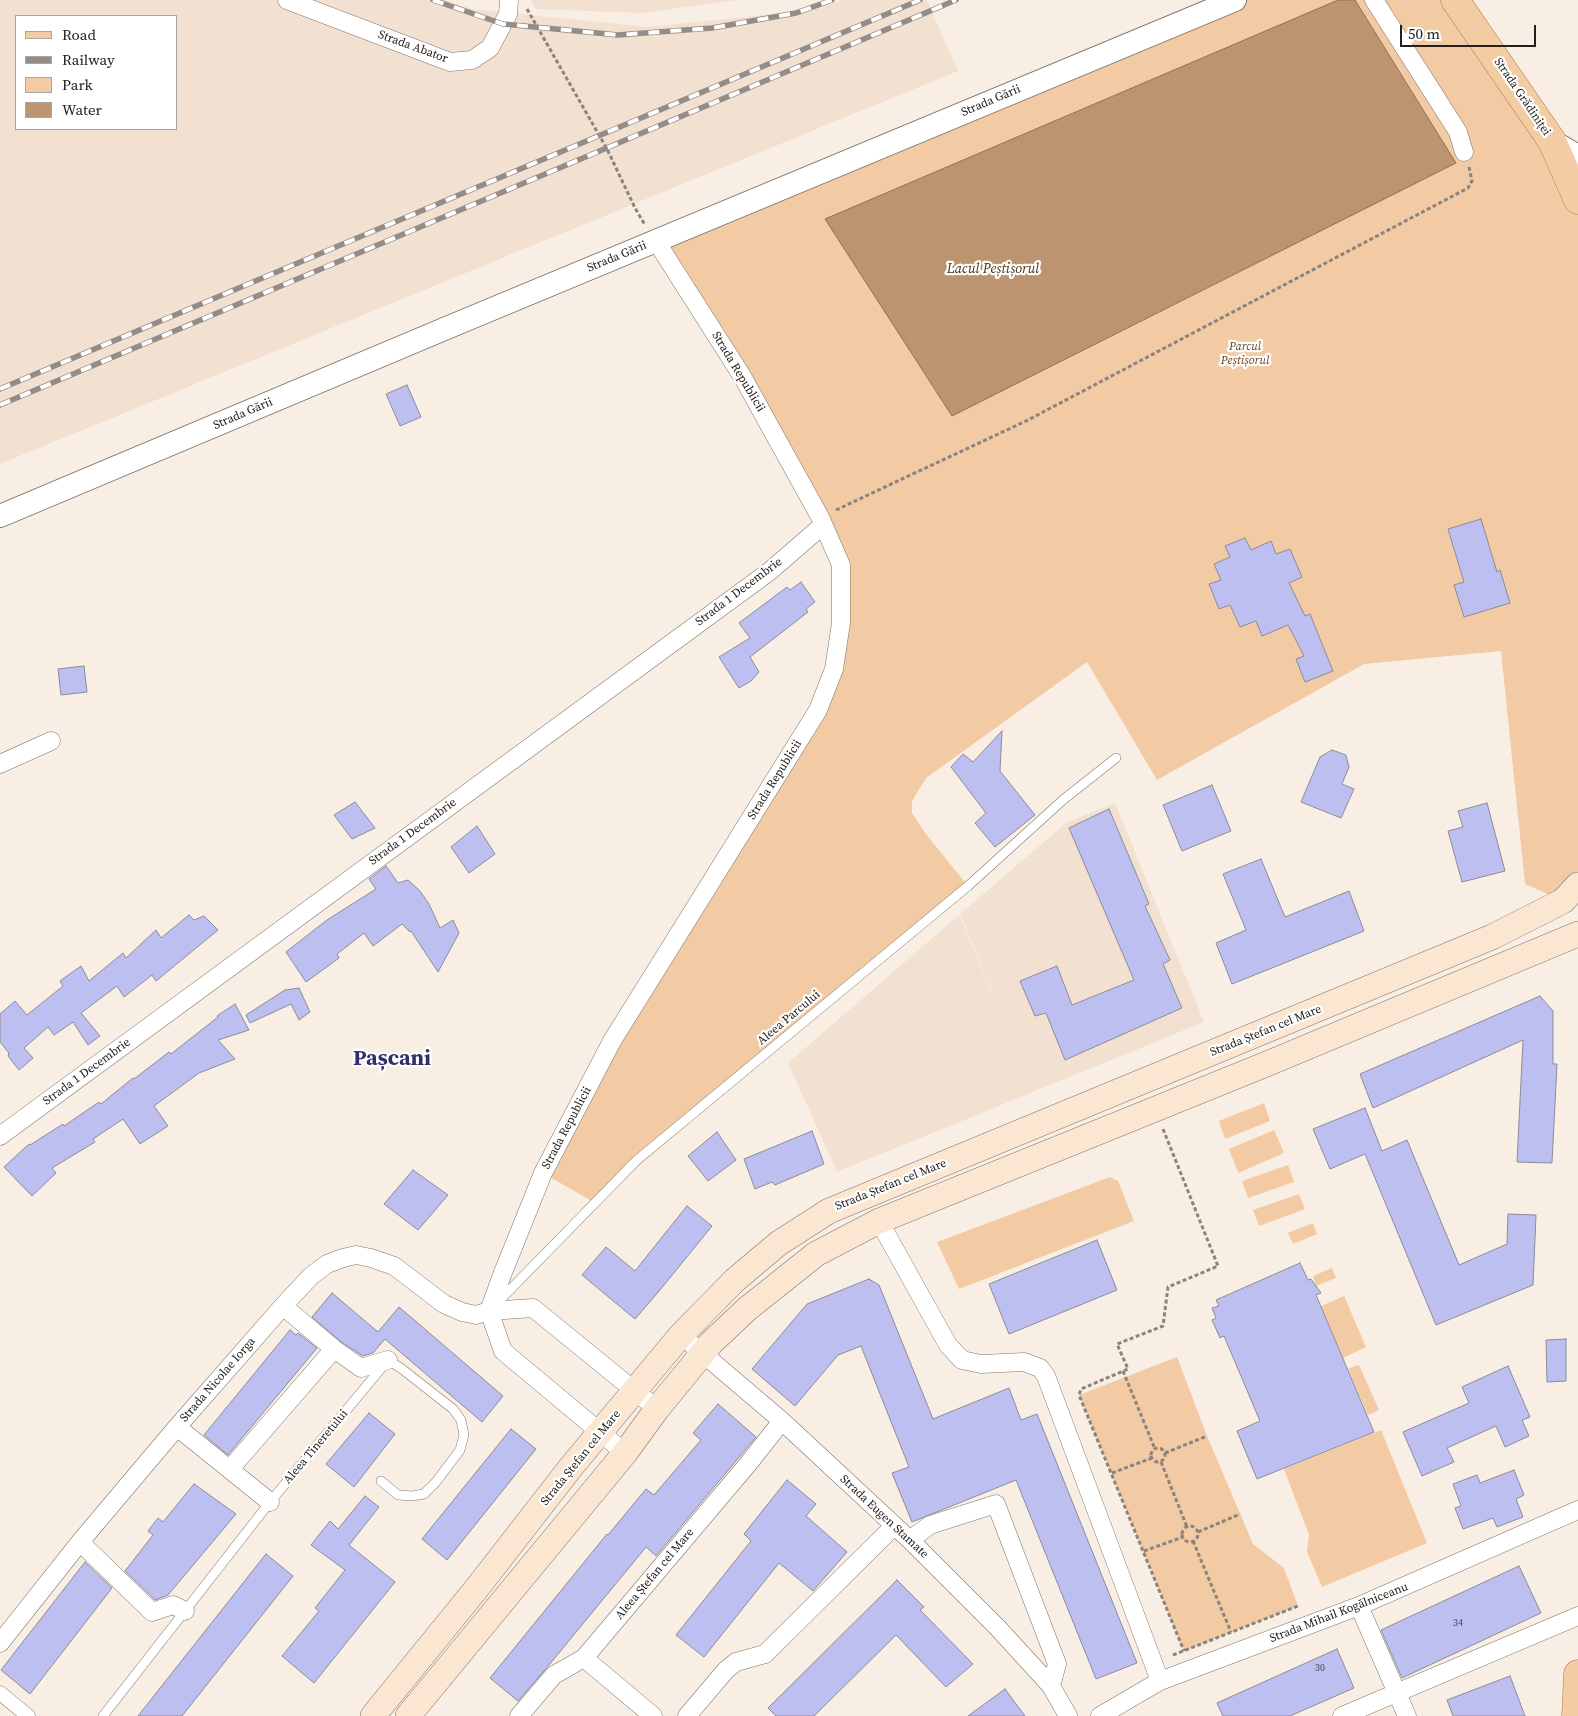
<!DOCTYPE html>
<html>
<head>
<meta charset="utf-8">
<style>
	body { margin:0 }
	#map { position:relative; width:1578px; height:1716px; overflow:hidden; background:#f9eee4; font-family:"Source Serif 4",serif }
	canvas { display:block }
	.legend { position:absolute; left:15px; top:15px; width:162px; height:115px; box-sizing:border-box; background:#fff; border:1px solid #a7a6a4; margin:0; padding:6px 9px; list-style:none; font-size:15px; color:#24201c }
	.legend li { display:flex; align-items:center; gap:10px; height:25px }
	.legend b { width:25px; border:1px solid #a7a6a4 }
	.scale { position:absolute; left:1400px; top:25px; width:136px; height:22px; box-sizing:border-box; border:2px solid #24201c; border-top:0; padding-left:6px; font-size:15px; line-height:18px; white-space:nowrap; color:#24201c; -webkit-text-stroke:4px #fff; paint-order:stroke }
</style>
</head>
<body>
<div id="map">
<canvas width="1578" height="1716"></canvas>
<ul class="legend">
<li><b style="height:6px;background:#f4cca4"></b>Road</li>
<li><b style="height:6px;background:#948c85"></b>Railway</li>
<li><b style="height:14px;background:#f2caa4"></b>Park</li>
<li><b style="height:14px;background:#bc9570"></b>Water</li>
</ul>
<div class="scale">50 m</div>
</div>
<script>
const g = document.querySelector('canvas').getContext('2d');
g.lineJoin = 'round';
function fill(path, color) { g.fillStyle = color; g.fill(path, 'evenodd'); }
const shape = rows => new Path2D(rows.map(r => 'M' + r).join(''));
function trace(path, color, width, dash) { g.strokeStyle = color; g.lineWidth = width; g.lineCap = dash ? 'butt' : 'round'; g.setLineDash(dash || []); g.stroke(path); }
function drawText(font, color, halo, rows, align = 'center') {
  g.font = font + ' "Source Serif 4",serif'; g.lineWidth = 4.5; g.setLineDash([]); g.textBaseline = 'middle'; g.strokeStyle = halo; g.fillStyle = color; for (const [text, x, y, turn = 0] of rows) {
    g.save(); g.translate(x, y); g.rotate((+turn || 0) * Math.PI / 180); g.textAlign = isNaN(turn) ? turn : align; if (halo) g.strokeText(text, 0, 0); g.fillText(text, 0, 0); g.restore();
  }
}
const built = shape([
	[0,0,445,0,472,9,648,27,811,10,843,0,927,0,958,71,0,464],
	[16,16,176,16,176,129,16,129],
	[531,0,739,0,641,13,536,9],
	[1115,803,1204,1022,837,1172,788,1063,959,915,1013,1041,960,914,1066,823]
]);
const green = shape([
	[1235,0,1455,0,1578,200,1578,885,1563,901,1525,884,1501,651,1364,664,1157,780,1087,662,926,778,912,801,912,813,925,833,968,886,595,1203,543,1173,834,669,841,565,656,241],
	[1264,1103,1270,1121,1225,1139,1219,1121],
	[1274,1130,1284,1153,1238,1173,1229,1149],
	[1288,1165,1294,1182,1248,1198,1242,1181],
	[1110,1177,1118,1181,1134,1221,959,1289,937,1242],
	[1299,1194,1305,1209,1259,1226,1253,1210],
	[1313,1223,1317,1234,1293,1244,1288,1233],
	[1332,1268,1336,1278,1316,1286,1313,1276],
	[1344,1296,1366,1347,1343,1358,1321,1306],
	[1177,1357,1207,1436,1253,1544,1284,1568,1298,1606,1184,1651,1079,1395],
	[1359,1365,1379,1410,1368,1415,1348,1369],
	[1381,1430,1427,1543,1322,1587,1307,1552,1309,1535,1284,1469]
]);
const water = shape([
	[1338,0,1355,0,1456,163,952,416,825,219,1338,0]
]);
const building = shape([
	[407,385,421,417,400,426,386,394,407,385],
	[1481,519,1497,572,1500,570,1510,603,1464,617,1454,585,1464,582,1448,529,1481,519],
	[1245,538,1251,550,1271,541,1276,554,1290,549,1302,577,1289,583,1305,616,1310,614,1333,671,1305,682,1296,659,1304,656,1288,625,1262,636,1256,621,1240,627,1230,605,1219,609,1209,584,1221,580,1214,564,1230,557,1225,546,1245,538],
	[801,582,815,602,806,609,808,612,750,657,759,672,751,681,739,688,719,657,750,638,739,623,787,587,790,590,801,582],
	[84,666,87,692,61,695,58,669,84,666],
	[1002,731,1000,771,1035,815,995,847,975,823,986,813,951,767,963,754,973,762,1002,731],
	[1332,750,1346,755,1349,767,1342,784,1354,789,1341,818,1301,802,1320,757,1332,750],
	[1212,785,1231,831,1182,851,1163,805,1212,785],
	[355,802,375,828,352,839,334,815,355,802],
	[1487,803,1505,871,1462,882,1448,831,1463,827,1458,811,1487,803],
	[1109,809,1149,904,1145,906,1170,960,1163,964,1182,1008,1065,1060,1046,1013,1035,1016,1020,981,1057,966,1072,1005,1134,980,1069,828,1109,809],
	[477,826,495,854,469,873,451,847,477,826],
	[1261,859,1285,917,1349,891,1364,931,1232,984,1216,943,1246,930,1223,874,1261,859],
	[386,866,398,883,408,880,420,891,429,904,440,928,453,920,459,933,438,972,411,931,410,932,402,924,373,946,364,933,337,954,339,958,306,982,286,952,327,920,376,889,369,879,386,866],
	[189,915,194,920,204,916,218,930,156,981,152,975,124,997,117,986,81,1013,100,1036,88,1045,73,1022,54,1035,48,1027,24,1048,33,1058,19,1070,8,1056,9,1053,0,1042,0,1014,15,1001,27,1015,63,986,60,981,81,966,89,981,123,953,126,958,156,930,161,938,189,915],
	[299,988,310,1012,299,1020,291,1004,250,1023,246,1015,285,990,299,988],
	[1540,996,1553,1011,1553,1064,1557,1064,1552,1163,1517,1162,1523,1040,1373,1108,1360,1074,1540,996],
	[235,1004,249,1030,218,1040,235,1059,199,1073,154,1106,168,1126,140,1144,123,1119,93,1139,95,1142,52,1168,56,1173,32,1196,4,1167,29,1144,30,1145,63,1124,64,1126,99,1102,101,1104,133,1078,134,1079,169,1052,171,1054,218,1017,217,1016,235,1004],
	[1365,1108,1382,1151,1407,1140,1459,1265,1507,1244,1508,1214,1536,1215,1533,1285,1436,1325,1365,1154,1330,1169,1313,1129,1365,1108],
	[812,1131,824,1164,775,1185,772,1182,755,1189,744,1159,812,1131],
	[717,1132,736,1160,708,1181,688,1156,717,1132],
	[413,1170,448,1195,418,1230,384,1204,413,1170],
	[687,1206,712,1226,660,1290,635,1319,582,1275,606,1247,635,1271,687,1206],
	[1097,1240,1117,1290,1009,1334,989,1284,1097,1240],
	[1300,1263,1308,1280,1311,1279,1321,1293,1316,1295,1374,1432,1257,1479,1237,1431,1260,1421,1224,1336,1220,1338,1212,1320,1216,1318,1212,1308,1219,1306,1216,1300,1300,1263],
	[869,1279,879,1285,933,1419,1009,1388,1021,1420,1037,1414,1137,1663,1096,1679,1016,1480,912,1522,892,1473,909,1467,861,1346,838,1355,795,1406,752,1369,807,1304,869,1279],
	[332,1293,378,1332,399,1307,503,1396,482,1422,385,1339,373,1353,363,1356,340,1341,312,1317,332,1293],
	[290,1330,296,1335,298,1333,317,1348,228,1455,204,1435,290,1330],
	[1566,1339,1566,1381,1547,1382,1546,1340,1566,1339],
	[1508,1366,1530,1417,1522,1420,1529,1436,1505,1447,1496,1426,1447,1448,1454,1462,1422,1476,1403,1432,1469,1403,1462,1387,1508,1366],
	[718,1404,756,1437,656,1556,646,1547,549,1665,518,1701,490,1678,607,1534,608,1535,646,1489,654,1495,701,1440,693,1433,718,1404],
	[369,1413,395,1434,354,1487,326,1464,369,1413],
	[511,1429,536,1449,447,1560,422,1539,511,1429],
	[1514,1470,1524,1495,1516,1499,1523,1517,1497,1527,1493,1518,1463,1529,1455,1508,1461,1506,1453,1484,1477,1475,1480,1483,1514,1470],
	[787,1480,816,1504,806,1516,847,1552,813,1591,779,1563,704,1657,676,1635,751,1541,744,1534,787,1480],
	[194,1484,236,1514,168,1595,155,1600,125,1571,153,1535,148,1531,158,1518,163,1522,194,1484],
	[365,1496,379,1507,349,1545,395,1582,314,1683,282,1656,319,1611,315,1608,345,1570,311,1545,330,1521,338,1529,365,1496],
	[266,1554,293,1576,182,1716,138,1716,266,1554],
	[85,1562,112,1588,30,1694,1,1670,85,1562],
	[1519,1566,1541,1613,1402,1678,1381,1630,1519,1566],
	[897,1580,924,1607,920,1610,973,1664,946,1687,896,1635,814,1716,776,1716,768,1708,897,1580],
	[1337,1649,1354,1688,1290,1716,1223,1716,1217,1703,1337,1649],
	[1510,1676,1525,1716,1453,1716,1447,1700,1510,1676],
	[1005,1689,1025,1716,968,1716,1005,1689]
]);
const path = shape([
	[527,9,607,149,635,208,645,225],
	[836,510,1028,420,1468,188,1472,181,1469,167],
	[1163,1129,1218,1266,1168,1287,1163,1326,1117,1344,1128,1369,1081,1389,1079,1395,1184,1651],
	[1123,1371,1155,1449],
	'1151 1455a7 7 0 1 1 14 0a7 7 0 1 1-14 0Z',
	[1165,1453,1207,1436],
	[1161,1462,1187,1527],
	[1112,1473,1152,1458],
	'1182 1534a8 8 0 1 1 16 0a8 8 0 1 1-16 0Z',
	[1198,1532,1240,1514],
	[1193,1541,1231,1632],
	[1144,1551,1183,1537],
	[1173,1655,1298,1606]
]);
const service = shape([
	[496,1304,637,1160,968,886,1064,799,1116,758],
	[103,1716,270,1502,388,1360,402,1369,453,1409,461,1420,464,1435,460,1450,436,1482,424,1494,412,1496,398,1495,381,1481]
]);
const pedestrian = shape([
	[0,1693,28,1716]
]);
const minor = shape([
	[287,0,450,62,472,60,490,48,508,14,509,0],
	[1374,0,1458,132,1464,152],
	[0,764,51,741],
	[0,1136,770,571,823,525],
	[879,1221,948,1345,962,1360,981,1364,1024,1362,1040,1368,1046,1376,1160,1681],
	[283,1306,334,1349],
	[489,1311,502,1275,543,1173,612,1041,818,710,834,669,841,623,841,565,820,517,742,376,656,241],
	[489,1311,503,1351,625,1453],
	[681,1335,782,1421,910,1540,998,1628,1051,1686,1068,1716],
	[177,1427,270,1502],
	[230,1469,334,1349,361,1368,388,1360],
	[910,1540,930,1525,996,1504,1057,1664,1051,1686],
	[80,1542,152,1612,173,1605,185,1611],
	[1359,1606,1407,1716],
	[0,1643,80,1542,177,1427,283,1306,311,1276,327,1264,343,1258,356,1255,371,1258,394,1266,444,1304,462,1312,476,1315,489,1311,533,1308,657,1409],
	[584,1658,653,1716],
	[519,1716,554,1675,584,1658,748,1464,782,1421],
	[687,1716,726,1670,736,1662,765,1654,894,1526],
	[1100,1716,1160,1681,1359,1606,1578,1510],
	[1342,1716,1578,1616]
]);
const tertiary = shape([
	[1552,141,1578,156],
	[0,516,449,327,1235,0]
]);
const secondary = shape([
	[373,1716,477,1588,571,1467,681,1335,735,1280,779,1243,829,1211,1492,937,1563,901,1578,885],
	[408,1716,625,1453,657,1409,711,1343,747,1309,816,1254,879,1221,1269,1063,1578,934]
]);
const primary = shape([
	[1455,0,1552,141,1578,200],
	[1576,1716,1578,1674]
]);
const rail = shape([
	[433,0,503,24,618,35,712,28,796,13,832,0],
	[0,389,920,0],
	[0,405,956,0]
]);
const numberNames = [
	["34",1458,1623],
	["30",1320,1668]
];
const streetNames = [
	["Strada Abator",413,47,20],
	["Strada Grădiniței",1522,97,56],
	["Strada Gării",991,101,-23],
	["Strada Gării",617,257,-22],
	["Strada Republicii",738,372,59],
	["Strada Gării",243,414,-23],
	["Strada 1 Decembrie",739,592,-37],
	["Strada Republicii",775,780,-58],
	["Strada 1 Decembrie",413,832,-36],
	["Aleea Parcului",789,1018,-40],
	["Strada Ștefan cel Mare",1266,1031,-22],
	["Strada 1 Decembrie",87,1072,-36],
	["Strada Republicii",567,1128,-62],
	["Strada Ștefan cel Mare",891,1185,-22],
	["Strada Nicolae Iorga",218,1380,-49],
	["Aleea Tineretului",316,1447,-50],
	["Strada Ștefan cel Mare",581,1458,-51],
	["Strada Eugen Stamate",884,1517,43],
	["Aleea Ștefan cel Mare",655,1574,-50],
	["Strada Mihail Kogălniceanu",1339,1613,-21]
];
const parkNames = [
	["Parcul",1245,347],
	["Peștișorul",1245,361]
];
const waterNames = [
	["Lacul Peștișorul",993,269]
];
const townNames = [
	["Pașcani",392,1059]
];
fill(built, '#f2e0d1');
fill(green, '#f2caa4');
fill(water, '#bc9570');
trace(water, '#8e7257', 1);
fill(building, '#bebff1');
trace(building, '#8b8b97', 1);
trace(service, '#7e756b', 10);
trace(pedestrian, '#7e756b', 15);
trace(minor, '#7e756b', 19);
trace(tertiary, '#7e756b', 24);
trace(secondary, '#7e756b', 26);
trace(primary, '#a77a4d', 29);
trace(path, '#8b847d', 3, [4, 2.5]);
trace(service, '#fff', 9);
trace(pedestrian, '#fff', 14);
trace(minor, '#fff', 18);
trace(tertiary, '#fff', 22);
trace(secondary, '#fae6d1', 25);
trace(primary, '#f4cca4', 28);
trace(rail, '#948c85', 5.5);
trace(rail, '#fff', 4, [11]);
drawText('10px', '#4a4851', null, numberNames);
drawText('12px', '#24201c', '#fff', streetNames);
drawText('italic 12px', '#663e12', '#fff', parkNames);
drawText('italic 14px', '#4c3013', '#fff', waterNames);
drawText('bold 22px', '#332d69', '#fff', townNames);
</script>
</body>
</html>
